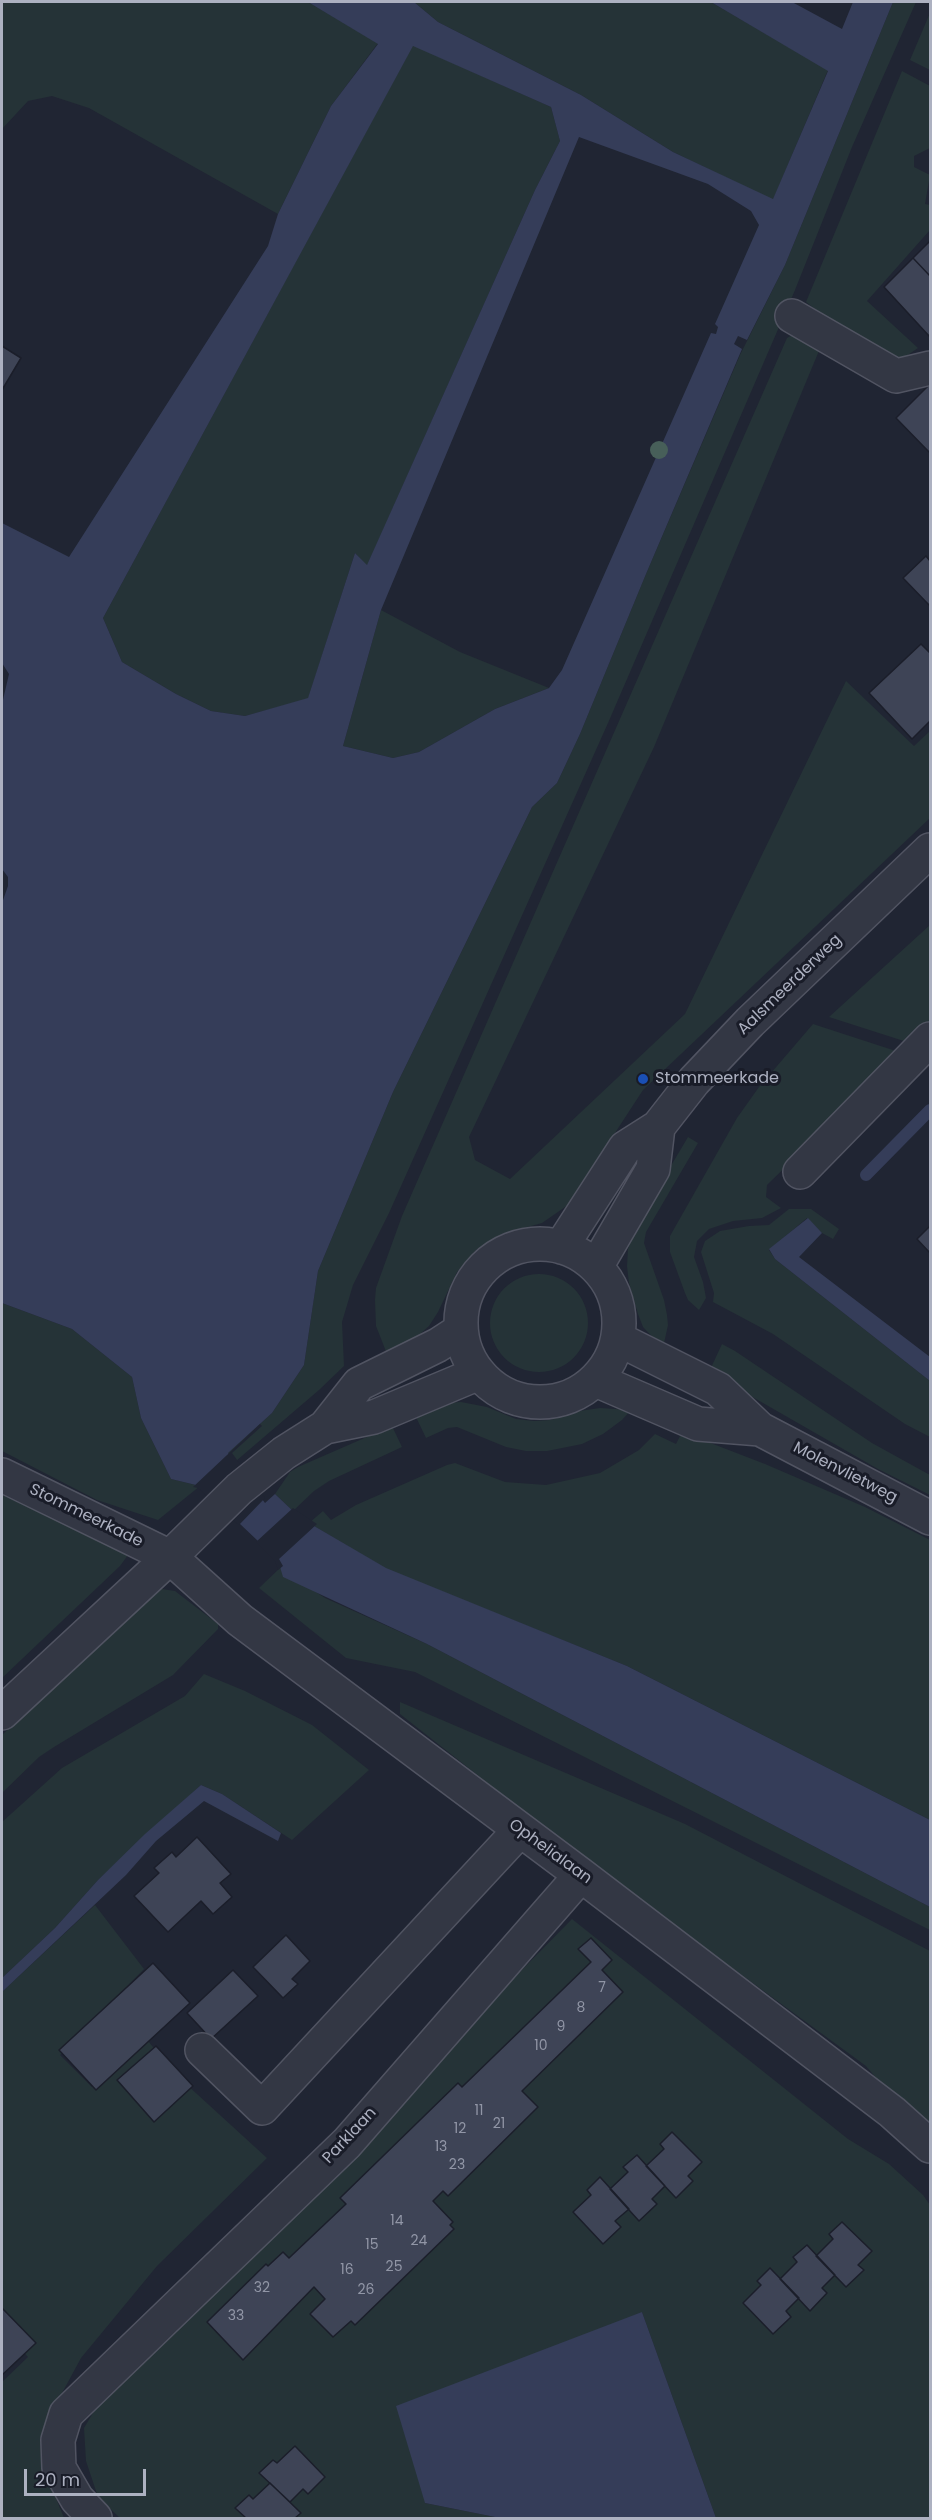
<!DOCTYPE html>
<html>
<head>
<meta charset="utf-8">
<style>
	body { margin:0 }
	#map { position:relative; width:932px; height:2520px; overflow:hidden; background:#202533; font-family:Poppins,sans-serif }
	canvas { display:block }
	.frame { position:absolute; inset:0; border:3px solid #adb1c1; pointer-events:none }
	.scale { position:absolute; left:24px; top:2469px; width:122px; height:27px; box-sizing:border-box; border:3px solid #adb1c1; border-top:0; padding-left:8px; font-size:18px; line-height:21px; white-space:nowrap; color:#adb1c1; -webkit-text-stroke:4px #191c28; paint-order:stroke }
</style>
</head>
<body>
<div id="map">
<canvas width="932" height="2520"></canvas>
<div class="frame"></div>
<div class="scale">20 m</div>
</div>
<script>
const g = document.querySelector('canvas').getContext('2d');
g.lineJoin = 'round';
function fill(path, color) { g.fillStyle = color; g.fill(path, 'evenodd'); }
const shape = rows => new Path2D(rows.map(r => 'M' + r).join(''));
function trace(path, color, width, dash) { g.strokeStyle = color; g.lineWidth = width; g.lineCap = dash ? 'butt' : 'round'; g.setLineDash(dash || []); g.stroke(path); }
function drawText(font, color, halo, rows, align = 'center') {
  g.font = font + ' Poppins,sans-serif'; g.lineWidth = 6; g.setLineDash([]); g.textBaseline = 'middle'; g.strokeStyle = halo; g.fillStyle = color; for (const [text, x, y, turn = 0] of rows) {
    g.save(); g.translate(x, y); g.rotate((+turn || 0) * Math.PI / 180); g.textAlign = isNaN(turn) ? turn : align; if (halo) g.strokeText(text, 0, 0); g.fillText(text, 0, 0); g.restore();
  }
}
const green = shape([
	[2,2,308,2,378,43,331,106,278,214,89,108,52,96,28,101,2,129],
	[414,2,711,2,828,70,773,200,673,152,581,95,438,22],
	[893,2,916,2,852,147,795,290,608,723,389,1213,353,1285,342,1322,344,1366,319,1390,236,1461,228,1453,272,1413,304,1365,318,1271,393,1092,532,807,557,783,580,734,646,574,740,355,785,265],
	[930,13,930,70,910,60],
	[413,45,551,107,560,141,535,190,367,566,355,553,308,699,245,716,211,711,176,694,122,662,103,618],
	[902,71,930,86,930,148,914,156,914,167,930,175,925,204,930,205,930,230,867,301,918,348,899,361,838,327,806,302],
	[794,334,821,346,654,747,469,1137,475,1160,510,1179,685,1014,846,681,914,746,930,731,930,818,643,1090,568,1205,542,1223,502,1234,477,1249,457,1272,438,1312,429,1326,410,1343,387,1354,376,1326,375,1300,376,1288,402,1216,787,338],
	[381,610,460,652,549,688,495,709,419,752,393,758,343,746],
	[930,925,930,1023,910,1043,829,1017],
	[813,1024,902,1053,767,1185,766,1197,781,1208,762,1218,733,1221,709,1229,697,1241,694,1257,703,1282,706,1298,699,1310,688,1300,685,1293,670,1252,670,1236,737,1118,759,1087],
	[688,1137,698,1143,646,1232,644,1243,664,1300,667,1315,668,1325,663,1348,643,1327,638,1314,629,1283,627,1266,628,1249,637,1223],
	[789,1209,811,1209,839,1229,833,1239,822,1233,807,1218,769,1250,775,1259,930,1381,930,1437,905,1424,773,1334,713,1302,714,1293,701,1252,705,1241,720,1231,749,1226,769,1225],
	'490 1323a49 49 0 1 1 98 0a49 49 0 1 1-98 0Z',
	[2,1303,72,1329,132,1377,141,1418,171,1479,200,1486,158,1520,97,1500,2,1451],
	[722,1344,735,1351,872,1443,930,1475,930,1495,878,1469,709,1372],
	[461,1402,487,1407,516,1419,534,1421,550,1420,579,1411,600,1408,631,1410,622,1420,603,1434,582,1444,547,1451,526,1451,506,1447,457,1427,448,1428,426,1438,415,1415,447,1403],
	[392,1426,402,1447,329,1481,314,1491,293,1511,275,1494,290,1472,298,1467],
	[682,1432,765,1464,865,1507,930,1540,930,1820,627,1666,386,1569,309,1523,323,1511,331,1520,356,1505,447,1465,455,1463,505,1482,546,1485,600,1473,639,1450,655,1434,676,1444],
	[2,1495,113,1546,128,1555,120,1566,2,1678],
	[280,1568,325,1598,427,1644,930,1907,930,1930,415,1672,346,1658,259,1588],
	[162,1589,175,1591,218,1624,218,1629,173,1675,54,1747,39,1757,2,1793,2,1735,154,1592],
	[204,1674,245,1691,312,1725,369,1770,292,1840,222,1794,201,1785,98,1880,55,1928,2,1978,2,1822,62,1768,185,1696],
	[400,1702,685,1824,930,1951,930,2142,866,2066,593,1866,400,1714],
	[95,1905,144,1969,60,2055,92,2087,144,2036,174,2073,267,2158,157,2266,81,2358,48,2419,43,2466,64,2518,2,2518,2,2382,28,2357,2,2329,2,1992],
	[572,1919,848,2139,889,2164,923,2195,930,2205,930,2518,716,2518,642,2312,425,2503,500,2518,120,2518,98,2497,86,2461,84,2428,103,2396]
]);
const water = shape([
	[308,2,414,2,438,22,581,95,673,152,773,199,828,71,711,2,792,2,842,29,853,2,893,2,785,265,747,340,738,336,734,344,742,349,646,574,580,734,557,783,532,807,393,1092,318,1271,304,1365,272,1413,228,1453,265,1503,275,1494,293,1511,309,1523,386,1568,627,1666,930,1820,930,1907,427,1644,283,1577,278,1560,200,1486,171,1479,141,1418,132,1377,72,1329,2,1303,2,903,8,886,8,877,2,869,2,704,9,674,2,663,2,523,69,557,268,246,278,214,331,106,378,44],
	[413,46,551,107,560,141,535,190,367,565,355,553,308,698,245,716,211,711,176,694,122,662,103,618],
	[579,137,708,184,751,211,759,225,715,324,718,327,716,334,711,333,562,670,549,688,495,709,419,752,393,758,343,746,381,610],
	[808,1218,822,1233,799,1257,930,1357,930,1381,775,1259,769,1249],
	[201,1785,222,1794,281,1833,278,1841,204,1801,156,1841,126,1875,2,1992,2,1978,55,1928,98,1880,145,1834],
	[642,2312,716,2518,500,2518,425,2503,396,2406]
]);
const pier = shape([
	[260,1424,262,1426,232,1453,265,1498,239,1525,198,1488,193,1487],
	[293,1508,317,1524,279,1559,283,1566,278,1570,275,1561,256,1542]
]);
const stream = shape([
	[866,1175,930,1110]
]);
const building = shape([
	[930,241,930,276,913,258,930,241],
	[913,258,930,276,930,337,884,287,913,258],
	[2,346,21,358,2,390,2,346],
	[930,384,930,453,896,418,930,384],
	[926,556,930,561,930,606,903,578,926,556],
	[921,644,930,653,930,721,912,739,869,693,921,644],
	[930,1226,930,1253,917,1239,930,1226],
	[197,1837,231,1874,220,1883,232,1897,213,1914,201,1901,168,1932,134,1896,159,1873,154,1868,172,1852,176,1857,197,1837],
	[286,1935,310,1961,292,1979,298,1984,283,1998,253,1967,286,1935],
	[591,1938,612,1960,602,1970,623,1992,522,2091,538,2107,448,2196,443,2191,433,2201,453,2222,450,2225,454,2229,355,2325,351,2321,333,2337,310,2314,325,2299,314,2287,243,2360,207,2322,266,2264,268,2266,283,2252,289,2258,346,2204,340,2198,458,2083,462,2087,591,1962,578,1949,591,1938],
	[153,1963,190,2003,96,2090,59,2050,153,1963],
	[233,1970,258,1996,211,2039,187,2013,233,1970],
	[156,2046,193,2086,154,2122,117,2080,156,2046],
	[672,2132,702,2162,688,2176,693,2181,676,2198,646,2166,664,2149,660,2144,672,2132],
	[637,2155,665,2186,652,2199,657,2204,639,2221,610,2189,628,2172,623,2167,637,2155],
	[600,2177,629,2209,615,2221,621,2227,603,2244,573,2212,591,2195,587,2190,600,2177],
	[842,2222,872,2251,858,2265,864,2270,846,2287,816,2256,833,2239,829,2234,842,2222],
	[807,2245,835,2275,822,2288,827,2293,810,2311,780,2279,797,2262,793,2257,807,2245],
	[770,2268,799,2298,786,2311,791,2317,773,2334,743,2303,761,2285,757,2281,770,2268],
	[2,2308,36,2343,2,2375,2,2308],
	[295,2446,325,2477,308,2494,303,2489,290,2502,259,2473,273,2460,277,2463,295,2446],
	[270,2483,301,2513,295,2518,246,2518,235,2508,249,2495,253,2499,270,2483]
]);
const minor = shape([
	[792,316,896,376,930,368],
	[800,1172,930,1039],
	'461 1323a79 79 0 1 1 158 0a79 79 0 1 1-158 0Z',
	[561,1247,625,1148,658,1127,694,1081,750,1022,930,850],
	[596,1267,653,1169,658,1127],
	[618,1339,718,1389,760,1429,930,1518],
	[596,1380,698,1424,760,1429],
	[325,1427,374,1417,479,1373],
	[2,1475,170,1557,240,1620,581,1875,892,2112,930,2146],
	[2,1713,170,1557,239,1489,284,1453,325,1427,359,1384,438,1345,461,1330],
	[202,2050,262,2108,520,1830],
	[95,2518,77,2499,59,2468,58,2440,66,2414,347,2143,581,1875]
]);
const trees = [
	[659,450]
];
const markers = [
	[643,1079,6,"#1a4fb4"]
];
const numberNames = [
	["7",602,1988],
	["8",581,2008],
	["9",561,2027],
	["10",541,2046],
	["11",479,2111],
	["21",499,2124],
	["12",460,2129],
	["13",441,2147],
	["23",457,2165],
	["14",397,2221],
	["24",419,2241],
	["15",372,2245],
	["25",394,2267],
	["16",347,2270],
	["32",262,2288],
	["26",366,2290],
	["33",236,2316]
];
const streetNames = [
	["Aalsmeerderweg",790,985,-44],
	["Molenvlietweg",845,1473,27],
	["Stommeerkade",86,1516,26],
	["Ophelialaan",550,1852,36],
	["Parklaan",350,2136,-47]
];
const poiNames = [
	["Stommeerkade",655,1079]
];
fill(green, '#253337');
fill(water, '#353d59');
fill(pier, '#202533');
trace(stream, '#353d59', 12);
fill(building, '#3e4456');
trace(building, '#1b1e2a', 1.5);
trace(minor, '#515462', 36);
trace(minor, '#333744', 33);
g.fillStyle = '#475f59';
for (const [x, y] of trees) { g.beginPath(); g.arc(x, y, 9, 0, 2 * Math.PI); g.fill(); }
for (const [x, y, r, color] of markers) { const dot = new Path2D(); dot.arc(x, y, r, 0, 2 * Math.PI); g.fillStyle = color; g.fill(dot); trace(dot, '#191c28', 2); }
drawText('14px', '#9196a6', null, numberNames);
drawText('16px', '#adb1c1', '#191c28', streetNames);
drawText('16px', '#adb1c1', '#191c28', poiNames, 'left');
</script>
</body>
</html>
